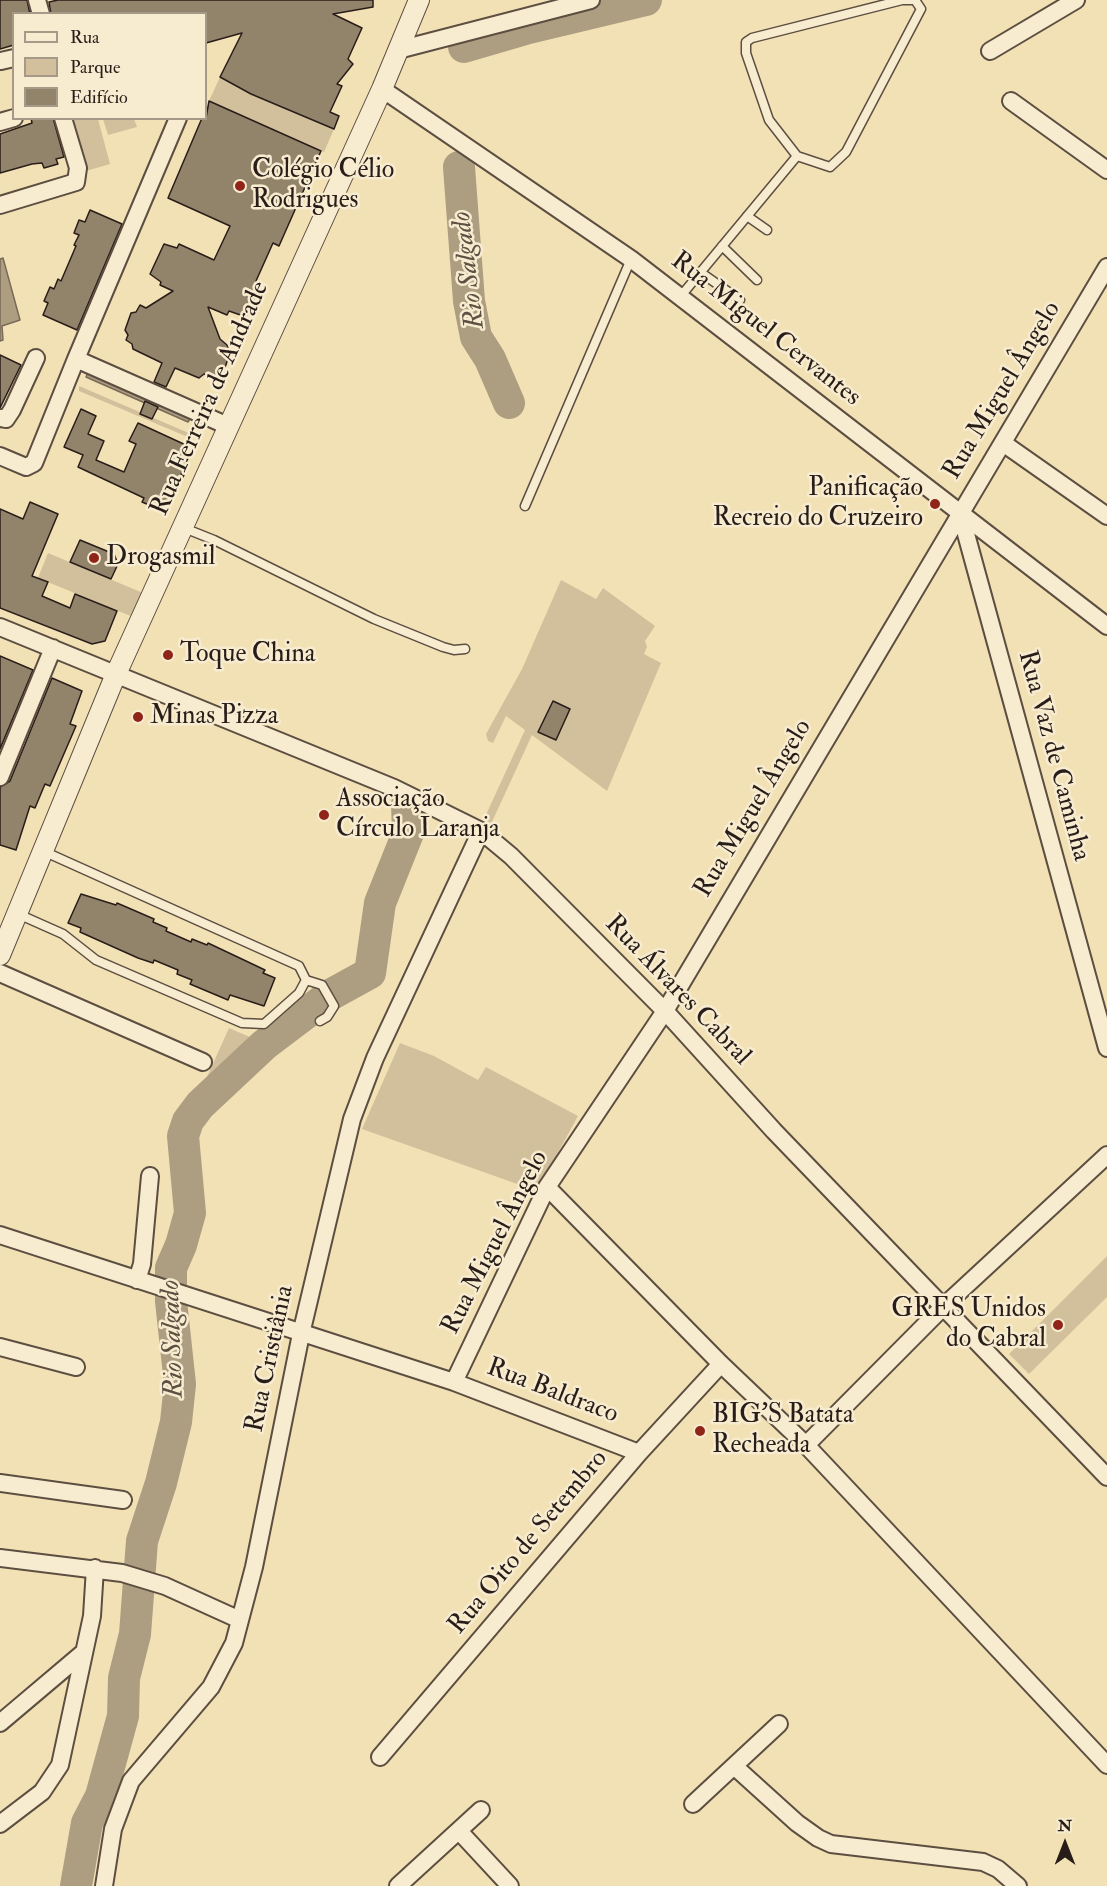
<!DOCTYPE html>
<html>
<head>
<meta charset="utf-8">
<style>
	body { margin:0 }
	#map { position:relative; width:1107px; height:1886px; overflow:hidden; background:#f3e1b6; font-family:"IM FELL Double Pica",serif }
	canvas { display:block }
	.legend { position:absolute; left:12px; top:12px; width:195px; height:108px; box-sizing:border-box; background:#f7ecd0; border:2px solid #a59987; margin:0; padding:8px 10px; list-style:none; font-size:18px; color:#291d19 }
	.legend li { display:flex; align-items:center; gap:12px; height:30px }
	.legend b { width:30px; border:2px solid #a59987 }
	.north { position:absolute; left:1035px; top:1814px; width:60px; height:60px; -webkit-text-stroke:4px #f7ecd0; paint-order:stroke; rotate:0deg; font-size:16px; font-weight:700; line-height:24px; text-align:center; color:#291d19 }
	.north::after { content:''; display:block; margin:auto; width:21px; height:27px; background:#291d19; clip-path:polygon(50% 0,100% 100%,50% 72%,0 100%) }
</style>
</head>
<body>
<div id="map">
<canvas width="1107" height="1886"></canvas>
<ul class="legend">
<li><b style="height:8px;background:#f7ecd0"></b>Rua</li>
<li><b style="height:16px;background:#d1c09b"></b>Parque</li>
<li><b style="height:16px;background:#92836b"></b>Edifício</li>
</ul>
<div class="north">N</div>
</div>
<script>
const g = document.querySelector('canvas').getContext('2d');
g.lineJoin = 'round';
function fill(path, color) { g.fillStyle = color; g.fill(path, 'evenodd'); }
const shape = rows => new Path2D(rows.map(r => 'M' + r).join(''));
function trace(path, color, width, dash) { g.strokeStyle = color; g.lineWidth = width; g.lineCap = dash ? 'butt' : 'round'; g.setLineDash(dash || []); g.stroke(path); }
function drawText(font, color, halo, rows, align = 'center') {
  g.font = font + ' "IM FELL Double Pica",serif'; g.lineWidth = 5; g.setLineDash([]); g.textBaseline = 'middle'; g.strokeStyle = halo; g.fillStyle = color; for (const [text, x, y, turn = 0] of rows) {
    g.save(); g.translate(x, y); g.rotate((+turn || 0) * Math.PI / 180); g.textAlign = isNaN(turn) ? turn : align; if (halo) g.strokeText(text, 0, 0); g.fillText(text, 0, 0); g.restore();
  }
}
const green = shape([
	[220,77,334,129,324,152,209,101],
	[63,119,98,119,110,164,79,173],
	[103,119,134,119,137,127,108,135],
	[79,386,191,434,190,438,79,391],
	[48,553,143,593,133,617,38,578],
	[561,580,596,599,603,588,655,626,645,641,647,647,644,654,661,663,607,791,532,735,491,824,484,819,525,730,506,716,493,743,488,741,486,734,522,669],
	[229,1028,273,1047,258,1059,235,1089,229,1087,190,1129,187,1137,189,1151,195,1153,194,1187,198,1208,196,1208,181,1255,184,1257,178,1277,168,1274,180,1225,184,1225,187,1207,183,1206,179,1149,168,1145,191,1100,196,1101],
	[400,1043,434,1056,478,1080,486,1067,578,1116,537,1191,362,1129],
	[1107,1256,1107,1297,1029,1374,1009,1354]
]);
const water = shape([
	[3,258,20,320,2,326,3,340,0,341,0,259,3,258],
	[88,372,191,417,188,422,86,377,88,372]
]);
const river = shape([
	[464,47,529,28,646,0],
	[459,167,469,301,476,337,490,359,509,403],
	[76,1886,87,1823,101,1796,123,1716,124,1678,135,1634,142,1541,161,1483,176,1422,180,1384,171,1301,171,1268,181,1245,190,1213,183,1136,188,1121,200,1105,264,1045,330,995,370,973,380,903,408,833,407,804]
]);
const building = shape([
	[0,0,27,0,30,14,14,14,14,45,0,49,0,0],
	[58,0,373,0,373,7,333,14,362,28,348,59,353,64,337,84,342,86,330,112,339,116,334,129,251,94,220,77,242,33,206,43,206,14,51,14,49,2,58,0],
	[209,101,321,151,279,246,273,243,256,281,260,285,246,317,229,311,227,315,208,307,220,339,227,345,230,353,222,376,216,376,215,379,204,374,199,378,175,368,166,387,154,382,162,363,133,349,132,344,126,340,128,335,125,330,131,313,136,312,140,305,146,308,173,291,160,285,161,282,150,274,164,244,177,248,179,244,214,260,230,226,168,198,202,118,206,118,209,101],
	[31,118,53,118,64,157,56,159,58,164,44,168,42,163,32,164,0,173,0,134,32,123,31,118],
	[90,210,122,224,77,330,43,315,48,303,44,301,50,287,54,289,58,279,61,281,76,246,74,245,79,235,74,233,79,220,85,222,90,210],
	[0,355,21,365,0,408,0,355],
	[145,401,158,407,152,419,140,414,145,401],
	[81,409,96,416,88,434,104,441,96,460,124,472,136,444,129,441,138,423,188,446,184,453,189,456,181,474,184,475,166,512,142,502,144,498,78,467,83,455,64,447,81,409],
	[30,502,58,514,32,576,48,582,42,596,70,608,75,594,117,611,105,641,92,644,0,608,0,509,23,519,30,502],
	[80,540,114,554,118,564,111,579,70,562,80,540],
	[0,656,33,670,0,749,0,656],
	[52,678,82,691,70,724,76,726,50,786,45,784,35,808,30,806,16,850,0,845,0,787,10,781,52,678],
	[553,701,570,709,556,740,538,732,553,701],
	[81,894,116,905,117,903,154,919,153,922,167,928,166,931,191,942,192,939,207,945,208,943,265,970,263,973,275,978,264,1006,230,995,228,1000,190,984,192,980,177,974,178,970,154,960,153,963,138,958,80,932,81,928,68,923,81,894]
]);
const service = shape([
	[902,0,752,38,746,42,746,53,769,120,797,156,830,167,846,152,921,9,915,0,904,0],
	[747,216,767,230],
	[722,246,757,280],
	[700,272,740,300],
	[680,297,797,156],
	[525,506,631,259],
	[184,528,214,540,374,619,443,647,454,650,465,649],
	[18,914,63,934,96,960,242,1023,264,1024,299,993,306,980,299,966,43,851],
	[306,980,322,985,334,1006,327,1017,320,1021]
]);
const minor = shape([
	[37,0,41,14],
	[398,50,591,0],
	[990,51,1076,0],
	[1,61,14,58],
	[382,89,631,259,1107,626],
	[1011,101,1107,170],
	[178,118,76,359,228,426],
	[0,122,14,118],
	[0,205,76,182,78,168,63,118],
	[0,418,6,419,12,410,36,358],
	[1003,443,1107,516],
	[0,456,26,467,34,463,76,359],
	[960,512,1107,1048],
	[0,627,394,788,481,831,511,856,665,1011,774,1131,1107,1477],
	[0,777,53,648],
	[0,973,203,1062],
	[547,1187,721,1364,806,1445,1107,1765],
	[0,1235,454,1382,639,1453],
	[137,1280,142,1264,150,1176],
	[0,1347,76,1367],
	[454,1382,547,1187,665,1011,1107,267],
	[806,1445,944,1306,1107,1155],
	[0,1483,123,1500],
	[0,1558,122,1573,165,1586,240,1620],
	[0,1723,84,1652],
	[380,1757,639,1453,721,1364],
	[734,1766,797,1823,818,1838,831,1844,983,1862,998,1869,1018,1886],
	[693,1804,779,1724],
	[0,1824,42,1792,60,1765,92,1616,95,1568],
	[459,1831,510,1886],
	[104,1886,113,1829,131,1781,211,1687,234,1643,254,1567,301,1334,352,1119,375,1058,481,831],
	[398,1886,481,1810]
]);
const tertiary = shape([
	[0,955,116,674,382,89,419,0]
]);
const markers = [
	[240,186,6,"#8f2418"],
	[935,504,6,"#8f2418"],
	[94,558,6,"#8f2418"],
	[168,655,6,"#8f2418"],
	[138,717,6,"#8f2418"],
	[324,815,6,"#8f2418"],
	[1058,1325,6,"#8f2418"],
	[700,1431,6,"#8f2418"]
];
const poiNames = [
	["Colégio Célio",252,171],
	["Rodrigues",252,201],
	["Panificação",923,489,"right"],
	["Recreio do Cruzeiro",923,519,"right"],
	["Drogasmil",106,558],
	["Toque China",180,655],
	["Minas Pizza",150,717],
	["Associação",336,800],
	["Círculo Laranja",336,830],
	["GRES Unidos",1046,1310,"right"],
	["do Cabral",1046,1340,"right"],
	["BIG'S Batata",712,1416],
	["Recheada",712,1446]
];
const streetNames = [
	["Rua Miguel Cervantes",765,330,38],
	["Rua Miguel Ângelo",1003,391,-59],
	["Rua Ferreira de Andrade",211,399,-66],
	["Rua Vaz de Caminha",1053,756,75],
	["Rua Miguel Ângelo",754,809,-59],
	["Rua Álvares Cabral",677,991,46],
	["Rua Miguel Ângelo",496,1243,-63],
	["Rua Cristiânia",271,1359,-78],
	["Rua Baldraco",552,1392,21],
	["Rua Oito de Setembro",529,1543,-50]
];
const waterNames = [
	["Rio Salgado",470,270,-97],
	["Rio Salgado",174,1339,-92]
];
fill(green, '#d1c09b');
fill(water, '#ae9e81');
trace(water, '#796a57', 1.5);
trace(river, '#ae9e81', 32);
fill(building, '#92836b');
trace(building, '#291d19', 1.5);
trace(service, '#5c4e40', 11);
trace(minor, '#5c4e40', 20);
trace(tertiary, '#5c4e40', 22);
trace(service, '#f7ecd0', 8);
trace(minor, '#f7ecd0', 16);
trace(tertiary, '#f7ecd0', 20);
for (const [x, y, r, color] of markers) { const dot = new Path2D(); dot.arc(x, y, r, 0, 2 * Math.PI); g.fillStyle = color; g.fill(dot); trace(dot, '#f7ecd0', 2); }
drawText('26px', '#291d19', '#f7ecd0', poiNames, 'left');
drawText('26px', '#291d19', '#f7ecd0', streetNames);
drawText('italic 27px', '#5e5143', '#f7ecd0', waterNames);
</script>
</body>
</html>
